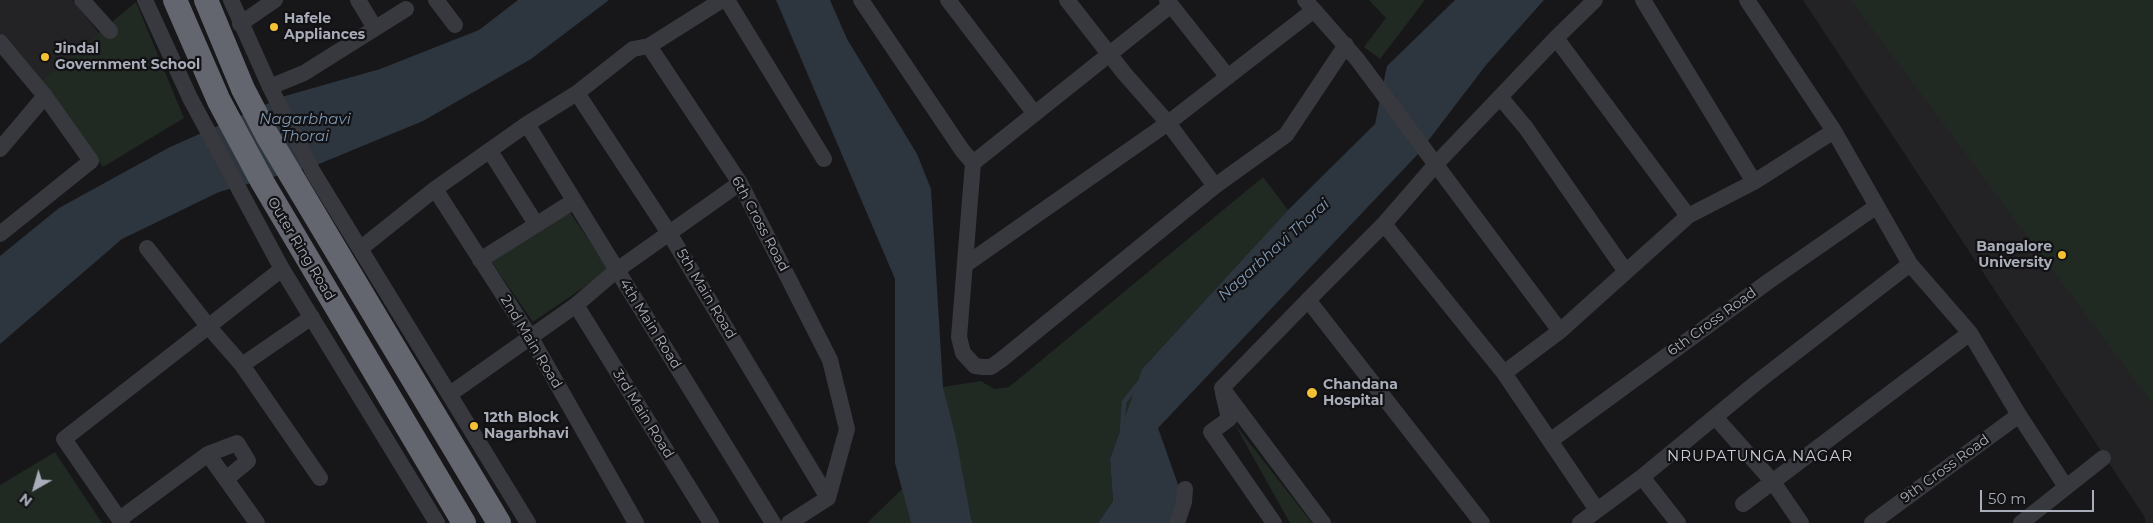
<!DOCTYPE html>
<html>
<head>
<meta charset="utf-8">
<style>
	body { margin:0 }
	#map { position:relative; width:2153px; height:523px; overflow:hidden; background:#171719; font-family:Montserrat,sans-serif }
	canvas { display:block }
	.north { position:absolute; left:10px; top:463px; width:50px; height:50px; -webkit-text-stroke:4px #121214; paint-order:stroke; rotate:218deg; font-size:14px; font-weight:700; line-height:20px; text-align:center; color:#a9adb9 }
	.north::after { content:''; display:block; margin:auto; width:18px; height:22px; background:#a9adb9; clip-path:polygon(50% 0,100% 100%,50% 72%,0 100%) }
	.scale { position:absolute; left:1980px; top:490px; width:114px; height:22px; box-sizing:border-box; border:2px solid #a9adb9; border-top:0; padding-left:6px; font-size:15px; line-height:18px; white-space:nowrap; color:#a9adb9; -webkit-text-stroke:4px #121214; paint-order:stroke }
</style>
</head>
<body>
<div id="map">
<canvas width="2153" height="523"></canvas>
<div class="north">N</div>
<div class="scale">50 m</div>
</div>
<script>
const g = document.querySelector('canvas').getContext('2d');
g.lineJoin = 'round';
function fill(path, color) { g.fillStyle = color; g.fill(path, 'evenodd'); }
const shape = rows => new Path2D(rows.map(r => 'M' + r).join(''));
function trace(path, color, width, dash) { g.strokeStyle = color; g.lineWidth = width; g.lineCap = dash ? 'butt' : 'round'; g.setLineDash(dash || []); g.stroke(path); }
function drawText(font, color, halo, rows, align = 'center') {
  g.font = font + ' Montserrat,sans-serif'; g.lineWidth = 4.5; g.setLineDash([]); g.textBaseline = 'middle'; g.strokeStyle = halo; g.fillStyle = color; for (const [text, x, y, turn = 0] of rows) {
    g.save(); g.translate(x, y); g.rotate((+turn || 0) * Math.PI / 180); g.textAlign = isNaN(turn) ? turn : align; if (halo) g.strokeText(text, 0, 0); g.fillText(text, 0, 0); g.restore();
  }
}
const built = shape([
	[0,0,72,0,99,33,40,82,0,33],
	[1803,0,2153,0,2153,523,2146,523,2144,516]
]);
const green = shape([
	[1369,0,1425,0,1380,59,1364,47,1386,18],
	[1851,0,2153,0,2153,404],
	[136,2,184,118,103,167,40,82],
	[1263,177,1288,210,1142,369,1110,459,1113,501,1098,523,973,523,971,519,943,387,981,381,994,389,1009,387],
	[561,199,609,270,533,322,484,251],
	[1234,423,1312,523,1290,523],
	[55,452,102,523,0,523,0,485],
	[902,489,911,523,867,523]
]);
const water = shape([
	[518,0,609,0,531,59,423,121,319,164,219,192,122,239,0,344,0,256,59,208,170,147,285,96,380,69,479,30],
	[776,0,830,0,847,39,917,154,931,189,943,387,956,438,971,519,973,523,911,523,895,463,895,279],
	[1455,0,1544,0,1486,65,1418,154,1158,428,1180,490,1169,523,1098,523,1113,501,1110,459,1142,369,1288,210,1375,124,1387,66]
]);
const stream = shape([
	[1122,432,1124,402,1139,383]
]);
const minor = shape([
	[82,0,110,31],
	[145,0,190,98,282,269,437,523],
	[231,0,270,87,313,172,528,523],
	[358,0,375,28],
	[436,0,455,25],
	[727,0,824,159],
	[861,0,962,150,973,163,959,337,963,353,975,366,983,367,991,367,1001,360,1215,186,1286,135,1346,45],
	[948,0,1035,114],
	[1067,0,1124,73,1168,123,1215,186],
	[1167,0,1228,77],
	[1305,0,1357,59,1560,331],
	[1595,0,1556,38,1688,216],
	[1643,0,1754,182],
	[240,24,275,0],
	[1556,38,1500,97,1526,128,1626,272],
	[0,42,45,96,91,161,0,234],
	[649,46,722,0],
	[270,87,304,73,406,9],
	[577,93,669,233,828,498],
	[527,124,773,523],
	[0,149,45,96],
	[490,151,536,224],
	[973,163,1171,5],
	[435,189,531,338,636,523],
	[1384,224,1504,373,1597,510],
	[147,248,208,326,242,365],
	[360,249,435,189,527,124,577,93,633,49,649,46,740,183,830,360,847,429,828,498],
	[480,260,574,201],
	[1910,264,1970,333,2019,415,2066,487],
	[965,265,1168,123,1314,10],
	[576,305,711,523],
	[312,317,242,365,320,478],
	[1504,373,1560,331,1688,216,1754,182,1834,131],
	[1222,388,1323,523],
	[1222,388,1308,300],
	[1223,393,1229,419,1211,432,1274,523],
	[450,394,576,305,617,270,740,183],
	[1715,417,1773,482,1801,523],
	[1550,441,1769,281,1877,206],
	[208,454,237,443,248,461,226,479],
	[1642,477,1678,523],
	[1743,504,1970,333],
	[120,519,208,454,257,523],
	[122,523,64,439,282,269],
	[789,523,828,498],
	[1177,523,1184,502,1185,489],
	[1482,523,1308,300,1384,224,1436,164,1500,97],
	[1580,523,1642,477,1756,383,1910,264,1834,131,1747,0],
	[1872,523,2019,415],
	[2021,523,2103,458]
]);
const highway = shape([
	[175,0,219,101,263,183,464,523],
	[206,0,243,89,267,135,499,523]
]);
const markers = [
	[274,27,5,"#f4c135"],
	[45,57,5,"#f4c135"],
	[2062,255,5,"#f4c135"],
	[1312,393,6,"#f4c135"],
	[474,426,5,"#f4c135"]
];
const poiNames = [
	["Hafele",284,19],
	["Appliances",284,35],
	["Jindal",55,49],
	["Government School",55,65],
	["Bangalore",2052,247,"right"],
	["University",2052,263,"right"],
	["Chandana",1323,385],
	["Hospital",1323,401],
	["12th Block",484,418],
	["Nagarbhavi",484,434]
];
const streetNames = [
	["6th Cross Road",760,224,62],
	["Outer Ring Road",301,249,59],
	["5th Main Road",706,294,59],
	["6th Cross Road",1712,322,-36],
	["4th Main Road",650,324,58],
	["2nd Main Road",531,342,59],
	["3rd Main Road",643,414,58],
	["9th Cross Road",1945,469,-36]
];
const waterNames = [
	["Nagarbhavi",305,120],
	["Thorai",305,137],
	["Nagarbhavi Thorai",1274,250,-42]
];
const neighbourhoodNames = [
	["NRUPATUNGA NAGAR",1760,457]
];
fill(built, '#232326');
fill(green, '#212923');
fill(water, '#2d353e');
trace(stream, '#2d353e', 4.5);
trace(minor, '#38393e', 16);
trace(highway, '#64666f', 24);
for (const [x, y, r, color] of markers) { const dot = new Path2D(); dot.arc(x, y, r, 0, 2 * Math.PI); g.fillStyle = color; g.fill(dot); trace(dot, '#121214', 2); }
drawText('bold 14px', '#a9adb9', '#121214', poiNames, 'left');
drawText('14px', '#a9adb9', '#121214', streetNames);
drawText('italic 15px', '#8098b4', '#121214', waterNames);
g.letterSpacing = '1px';
drawText('15px', '#caccd5', '#121214', neighbourhoodNames);
g.letterSpacing = '0px';
</script>
</body>
</html>
